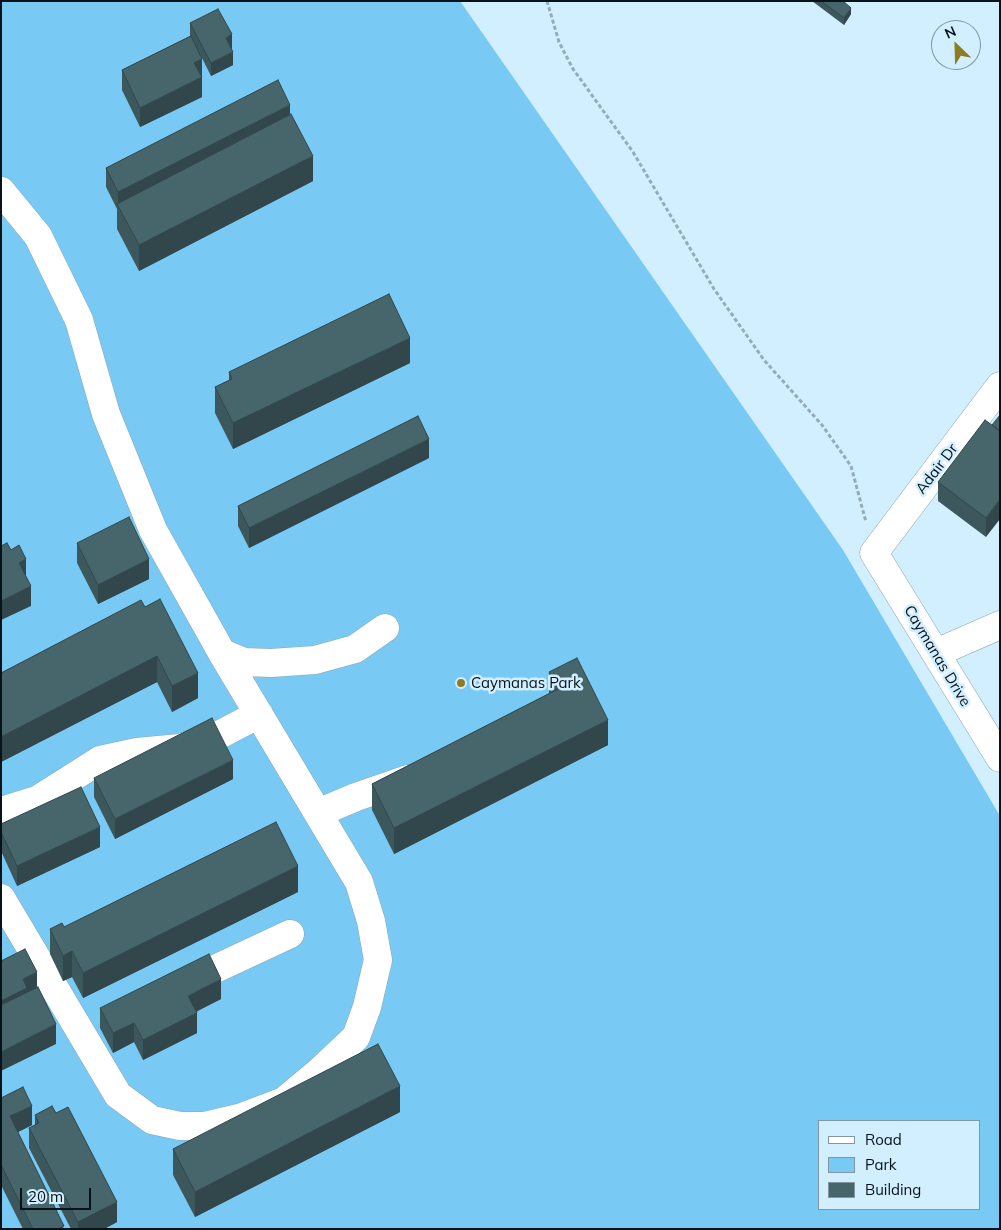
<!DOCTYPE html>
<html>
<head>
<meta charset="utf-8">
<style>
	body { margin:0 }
	#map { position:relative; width:1001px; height:1230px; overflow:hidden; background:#d2efff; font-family:Mulish,sans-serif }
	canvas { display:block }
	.frame { position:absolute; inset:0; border:2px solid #081218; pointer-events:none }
	.legend { position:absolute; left:818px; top:1120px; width:162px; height:90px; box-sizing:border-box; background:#d2efff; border:1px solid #8197a3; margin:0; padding:6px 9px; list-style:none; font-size:15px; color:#081218 }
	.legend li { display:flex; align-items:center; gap:10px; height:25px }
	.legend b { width:25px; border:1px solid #8197a3 }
	.north { position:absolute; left:931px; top:20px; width:50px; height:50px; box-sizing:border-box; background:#d2efff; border:1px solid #8197a3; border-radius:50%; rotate:336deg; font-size:14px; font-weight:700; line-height:20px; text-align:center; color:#081218 }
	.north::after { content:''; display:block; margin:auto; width:18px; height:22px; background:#8d7c21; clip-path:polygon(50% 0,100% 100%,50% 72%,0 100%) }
	.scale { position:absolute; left:20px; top:1188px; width:71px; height:22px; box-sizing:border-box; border:2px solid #081218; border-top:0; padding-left:6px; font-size:15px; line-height:18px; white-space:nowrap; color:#081218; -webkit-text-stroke:4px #d2efff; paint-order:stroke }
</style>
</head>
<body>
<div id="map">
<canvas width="1001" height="1230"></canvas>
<div class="frame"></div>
<ul class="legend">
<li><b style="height:6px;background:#fff"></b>Road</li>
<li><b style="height:14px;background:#78caf4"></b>Park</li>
<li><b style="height:14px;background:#46666b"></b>Building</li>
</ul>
<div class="north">N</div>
<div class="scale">20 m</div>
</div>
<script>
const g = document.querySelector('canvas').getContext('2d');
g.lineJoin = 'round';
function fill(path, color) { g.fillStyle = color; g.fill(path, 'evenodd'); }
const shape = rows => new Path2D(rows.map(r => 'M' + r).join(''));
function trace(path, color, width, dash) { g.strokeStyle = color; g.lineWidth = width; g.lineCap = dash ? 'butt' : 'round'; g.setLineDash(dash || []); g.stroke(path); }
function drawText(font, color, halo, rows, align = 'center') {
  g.font = font + ' Mulish,sans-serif'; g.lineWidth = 5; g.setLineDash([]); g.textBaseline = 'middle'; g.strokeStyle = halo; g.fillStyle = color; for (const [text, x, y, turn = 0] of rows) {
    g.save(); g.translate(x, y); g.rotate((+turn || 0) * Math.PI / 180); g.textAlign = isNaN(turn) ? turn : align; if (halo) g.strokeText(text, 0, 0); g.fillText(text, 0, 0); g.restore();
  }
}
const green = shape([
	[1,1,460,1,843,550,1000,816,1000,1229,1,1229],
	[820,1121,980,1121,980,1209,820,1209]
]);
const path = shape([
	[547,1,559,42,573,69,633,152,714,289,764,360,822,425,851,466,866,522]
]);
const minor = shape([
	[1,191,38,236,79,320,106,414,153,530,222,653,359,882,371,921,378,960,367,1007,356,1037,320,1071,284,1101,239,1118,205,1126,180,1126,152,1120,118,1095,1,898],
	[1000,386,874,553,1000,758],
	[222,653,244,662,271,663,315,660,355,649,385,628],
	[936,653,1000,625],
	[1,811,37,800,100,760,137,752,180,748,219,735,259,714],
	[318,813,356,797,408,779],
	[183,984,290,934]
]);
const wall = shape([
	[812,1,843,1,851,14,844,25],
	[190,23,232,48,231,48,233,65,211,76,201,56,202,97,140,127,122,90,122,70,190,36],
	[290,115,313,181,139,271,117,229,117,209,106,187,106,168],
	[410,363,233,449,215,413,215,387,229,380,229,372],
	[992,425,986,537,938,501,938,482],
	[429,458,249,548,238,526,238,506],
	[77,543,149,579,98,604,77,563],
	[145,607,198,698,172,712,157,682,1,762,1,673],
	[549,672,608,745,394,854,372,810,372,784,549,694],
	[94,778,233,779,115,839,94,797],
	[1,824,100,847,17,886,1,851],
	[298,892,83,998,72,977,63,981,50,954,50,929],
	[221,999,196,1012,197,1033,143,1060,134,1042,113,1053,100,1028,100,1008],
	[1,1098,32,1125,18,1132,64,1229,23,1229,1,1185],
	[400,1112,195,1217,173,1175,173,1149],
	[35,1115,117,1222,104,1229,71,1229,29,1148,29,1128,35,1125]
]);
const shadedWall = shape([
	[851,8,851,14,844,25,844,18],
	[232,34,232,48,226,51,226,38],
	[233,52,233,65,211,76,211,63],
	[202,59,202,97,140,127,140,108,194,63],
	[290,105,290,124,118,206,118,192],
	[313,156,313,181,139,271,139,245],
	[410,338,410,363,233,449,233,423],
	[429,439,429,458,249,548,249,528],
	[1000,499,1000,519,986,537,986,518],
	[26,559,26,579,19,563],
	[149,559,149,579,98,604,98,585],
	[31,586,31,606,1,620,1,601],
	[157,656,157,682,1,762,1,737],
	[198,673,198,698,172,712,172,686],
	[608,720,608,745,394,854,394,828],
	[233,760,233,779,115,839,115,819],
	[100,827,100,847,17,886,17,866],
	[298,866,298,892,83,998,83,973],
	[72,951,72,977,63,981,63,956],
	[37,972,37,992,1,1021,1,1001,23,979],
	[221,979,221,999,188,1015,188,996],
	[197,1013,197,1033,143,1060,143,1040],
	[134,1023,134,1042,113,1053,113,1033],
	[56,1024,56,1044,1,1071,1,1052],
	[400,1086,400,1112,195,1217,195,1192],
	[32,1106,32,1125,10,1136,10,1116],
	[117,1202,117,1222,104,1229,78,1229,78,1222]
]);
const building = shape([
	[821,1,843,1,851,8,844,18,821,1],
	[218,9,232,34,226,38,233,52,211,63,190,23,218,9],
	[191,36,202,59,194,63,202,77,140,108,122,70,191,36],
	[278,80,290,105,118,192,106,168,278,80],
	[291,114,313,156,139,245,117,204,291,114],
	[389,294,410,338,233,423,215,387,232,379,229,372,389,294],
	[1000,415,1000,431,992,425,1000,415],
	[418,416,429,439,249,528,238,506,418,416],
	[985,420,1000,431,1000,499,986,518,938,482,985,420],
	[129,517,149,559,98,585,77,543,129,517],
	[7,543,11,550,19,545,26,559,19,563,31,586,1,601,1,546,7,543],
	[160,599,198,673,172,686,157,656,1,737,1,673,141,600,145,607,160,599],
	[577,658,608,720,394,828,372,784,558,689,549,672,577,658],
	[212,718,233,760,115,819,94,778,212,718],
	[81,787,100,827,17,866,1,832,1,824,81,787],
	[276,822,298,866,83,973,72,951,63,956,50,929,62,923,64,927,276,822],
	[25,949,37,972,23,979,27,988,1,1001,1,961,25,949],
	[209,954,221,979,188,996,197,1013,143,1040,134,1023,113,1033,100,1008,209,954],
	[38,987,56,1024,1,1052,1,1005,38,987],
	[378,1044,400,1086,195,1192,173,1149,378,1044],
	[23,1087,32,1106,10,1116,64,1226,58,1229,33,1229,1,1165,1,1098,23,1087],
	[52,1106,56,1113,68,1107,117,1202,78,1222,29,1128,39,1123,35,1115,52,1106]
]);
const markers = [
	[461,683,5,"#8d7c21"]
];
const streetNames = [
	["Adair Dr",937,469,-53],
	["Caymanas Drive",937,656,59]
];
const poiNames = [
	["Caymanas Park",471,683]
];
fill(green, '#78caf4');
trace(minor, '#8ba6b6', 29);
trace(path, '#94abb8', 3, [4, 2.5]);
trace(minor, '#fff', 28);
fill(wall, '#3c585c');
fill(shadedWall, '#31474b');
fill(building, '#46666b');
trace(building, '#31474b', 1);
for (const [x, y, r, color] of markers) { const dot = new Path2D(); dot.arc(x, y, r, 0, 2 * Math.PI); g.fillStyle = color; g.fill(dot); trace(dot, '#d2efff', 2); }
drawText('15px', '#081218', '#d2efff', streetNames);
drawText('15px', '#081218', '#d2efff', poiNames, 'left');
</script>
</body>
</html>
